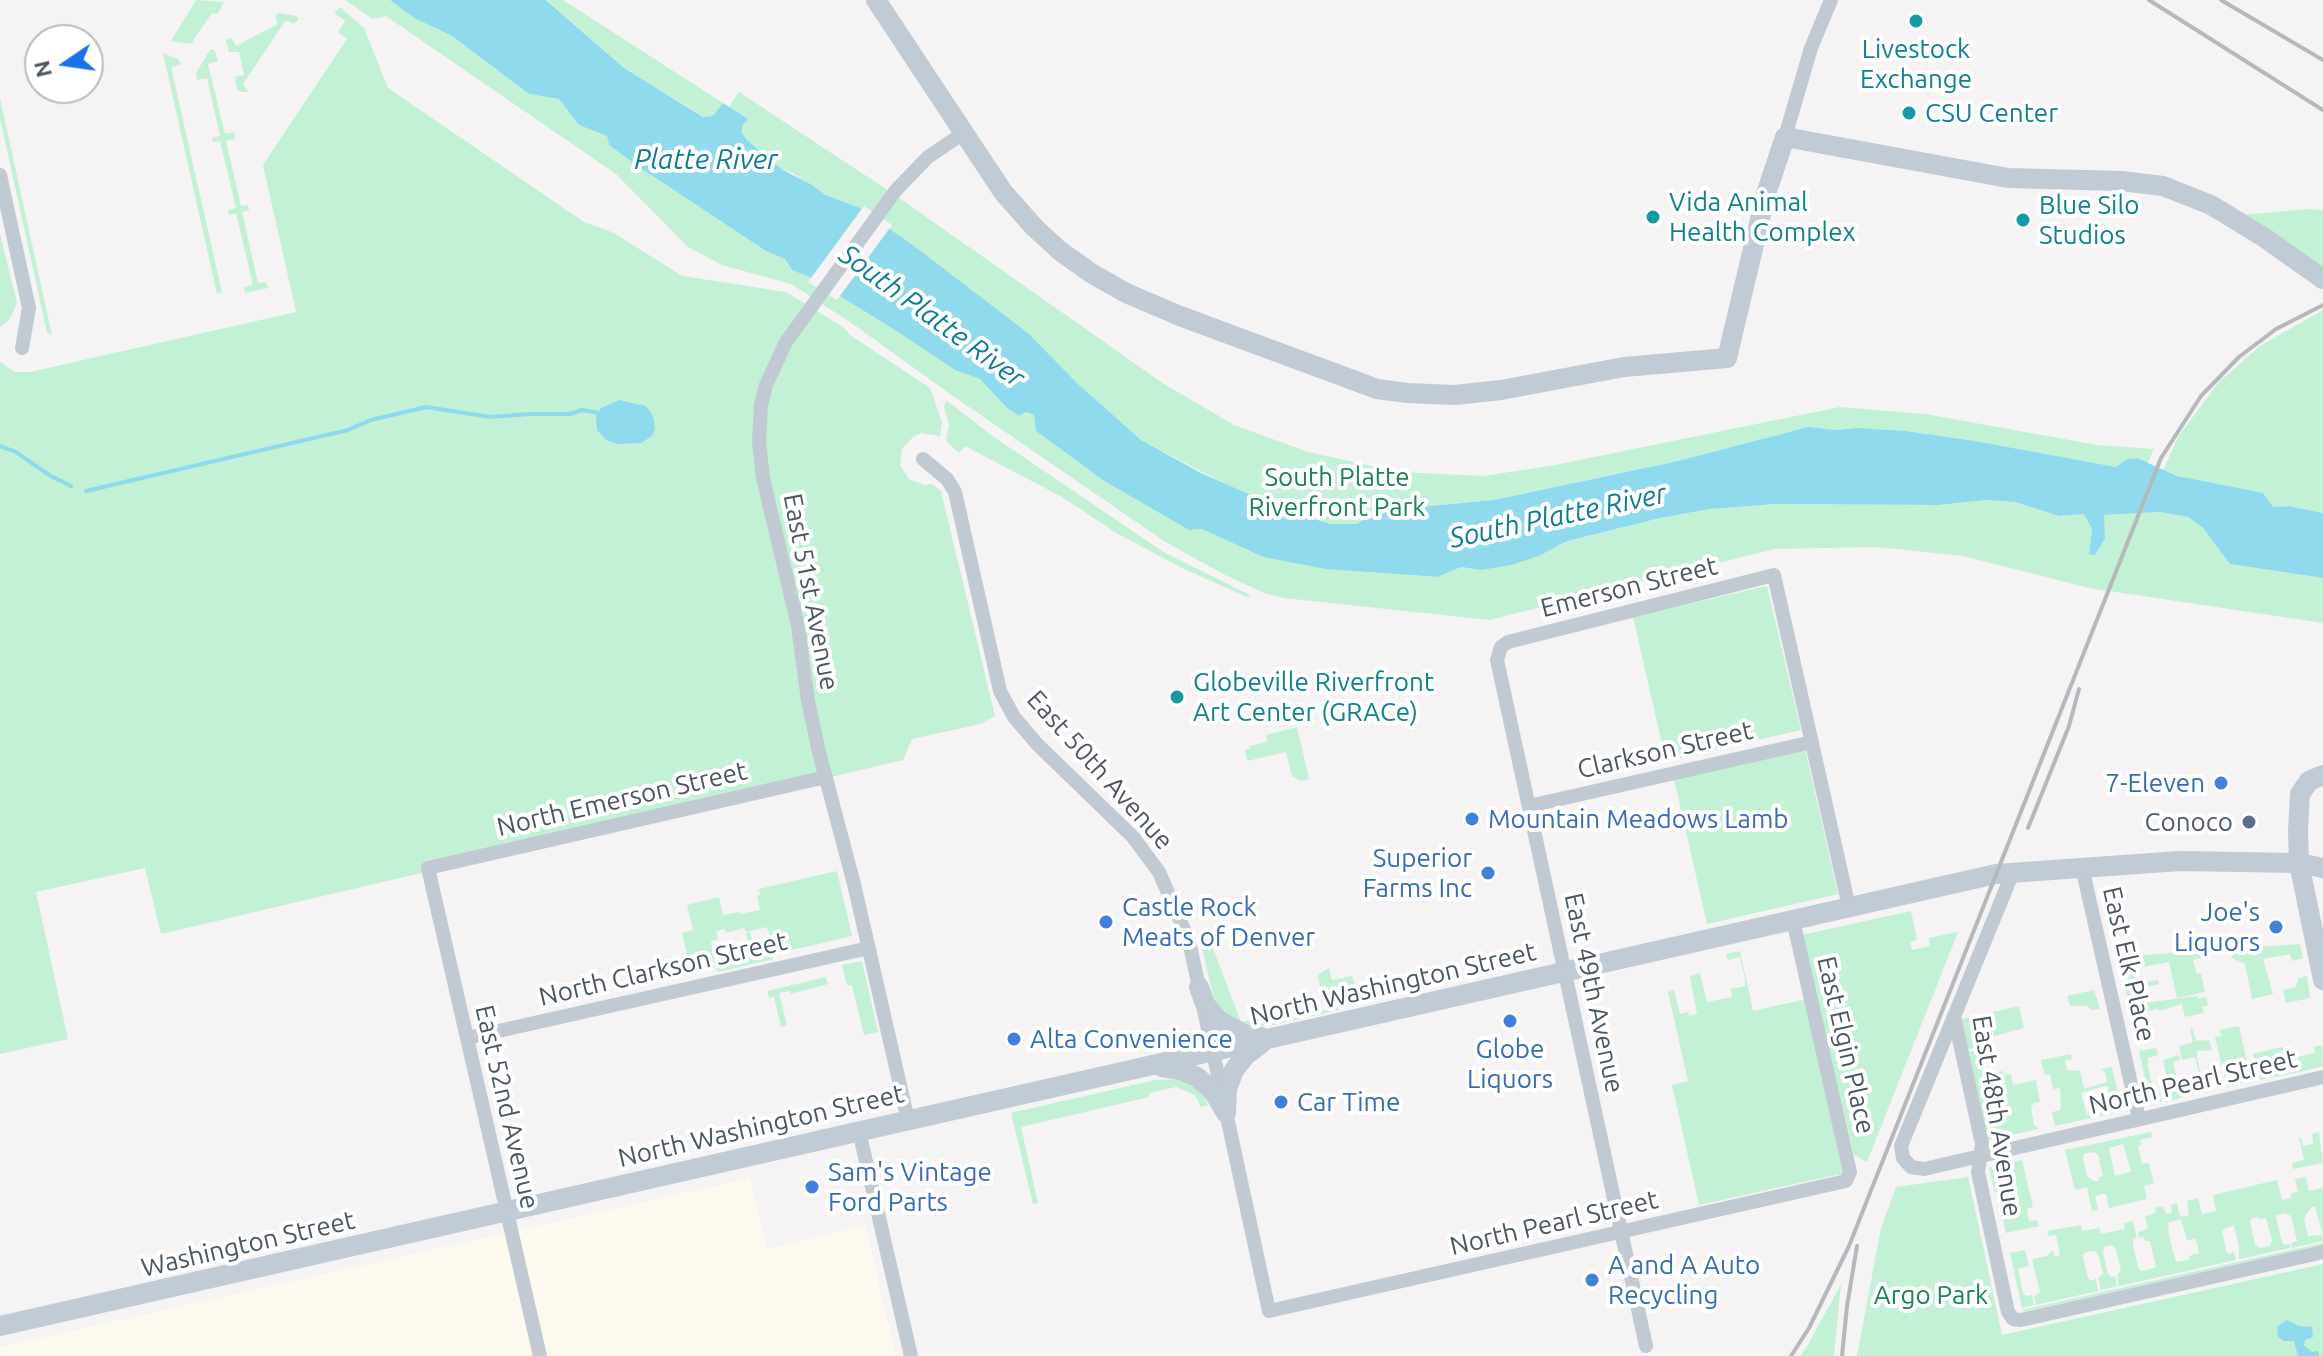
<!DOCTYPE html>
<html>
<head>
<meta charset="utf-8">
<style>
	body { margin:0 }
	#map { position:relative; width:2323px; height:1356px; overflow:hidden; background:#f5f3f3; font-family:Ubuntu,sans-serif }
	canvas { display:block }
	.north { position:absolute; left:24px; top:24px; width:80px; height:80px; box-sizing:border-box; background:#fff; border:2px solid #b7bbc0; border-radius:50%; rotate:257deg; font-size:22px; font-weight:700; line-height:32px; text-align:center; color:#4a5661 }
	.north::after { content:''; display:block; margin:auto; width:28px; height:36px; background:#1a73e8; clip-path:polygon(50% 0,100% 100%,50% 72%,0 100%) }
</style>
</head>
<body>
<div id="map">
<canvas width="2323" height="1356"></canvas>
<div class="north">N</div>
</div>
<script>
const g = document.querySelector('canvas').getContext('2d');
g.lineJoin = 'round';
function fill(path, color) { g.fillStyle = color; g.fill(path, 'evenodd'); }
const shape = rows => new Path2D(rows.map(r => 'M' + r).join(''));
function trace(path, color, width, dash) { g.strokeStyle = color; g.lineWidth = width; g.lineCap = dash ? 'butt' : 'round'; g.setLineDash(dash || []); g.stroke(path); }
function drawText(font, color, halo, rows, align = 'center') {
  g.font = font + ' Ubuntu,sans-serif'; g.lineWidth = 8; g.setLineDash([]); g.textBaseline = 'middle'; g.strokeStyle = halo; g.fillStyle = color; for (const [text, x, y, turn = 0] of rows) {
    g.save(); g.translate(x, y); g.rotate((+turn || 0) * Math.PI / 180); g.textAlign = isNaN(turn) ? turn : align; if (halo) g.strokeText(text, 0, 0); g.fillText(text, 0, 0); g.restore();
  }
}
const commercial = shape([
	[750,1178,767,1249,865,1225,896,1356,0,1356,0,1347]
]);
const green = shape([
	[196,0,224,2,218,13,211,14,191,44,171,41],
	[345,0,390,0,414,18,452,36,529,94,559,99,579,125,607,136,609,145,636,165,766,251,785,259,792,270,809,277,898,332,955,370,980,379,1007,408,1019,416,1026,412,1034,415,1036,431,1104,481,1189,530,1202,529,1263,557,1325,569,1438,577,1461,567,1481,570,1539,556,1567,541,1660,518,1710,509,1776,504,1939,505,1986,500,2015,502,2059,516,2084,514,2092,529,2089,554,2103,515,2159,512,2188,517,2203,528,2230,564,2323,578,2323,623,2089,588,1963,556,1877,547,1774,549,1489,620,1284,598,1264,593,1223,574,1164,541,953,396,853,324,791,284,722,265,688,247,616,174,386,16,373,19],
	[547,0,563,0,723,103,718,111,713,116,704,117,624,68],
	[340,7,364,28,388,88,584,222,614,233,682,276,786,292,843,327,850,335,930,388,942,422,940,436,921,433,913,437,902,449,900,465,909,479,924,485,932,484,941,491,995,716,980,724,912,739,903,760,161,934,145,868,36,892,68,1039,0,1054,0,362,15,372,30,372,296,312,263,165,347,39,338,32,345,21,334,13],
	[279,13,296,16,299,19,294,24,286,20,243,84,249,92,241,92,237,89,235,77,244,75,239,52,229,52,226,40,232,38,236,46,278,24,275,16],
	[214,49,218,61,208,64,225,134,234,132,235,139,226,141,241,206,248,205,249,210,242,212,258,283,266,282,268,288,245,293,244,287,253,285,236,213,229,215,228,210,236,208,220,141,213,142,212,138,220,136,207,78,197,80,196,73,210,50],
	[163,53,178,59,181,64,171,67,222,292,217,294],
	[739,92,895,195,1164,384,1234,425,1308,452,1400,472,1483,476,1550,466,1840,407,1925,414,2097,445,2154,449,2147,464,2137,458,2128,459,2117,467,1857,428,1837,430,1808,427,1678,461,1494,500,1377,511,1357,524,1331,524,1271,504,1233,488,1141,440,1077,383,1029,334,841,202,825,195,791,172,783,170,747,140,742,133,742,126,748,119,729,107],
	[0,98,52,335,47,333,0,118],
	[2308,209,2323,210,2323,271,2240,215],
	[0,234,17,302,10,319,0,327],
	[2323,310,2323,513,2289,506,2273,507,2163,471,2178,437,2219,382,2260,346],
	[946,400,991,435,1165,553,1252,596,1247,597,1184,569,1118,534,1062,497,965,446,959,453,946,441,949,425,944,407],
	[1767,586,1801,730,1666,761,1633,617],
	[1297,727,1309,779,1301,781,1292,776,1286,752,1247,761,1245,750,1250,749,1250,746,1267,742,1266,735],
	[1805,749,1838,894,1707,924,1674,779],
	[837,871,852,936,774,954,767,927,746,932,744,928,726,933,725,929,716,931,718,939,711,941,715,966,733,961,733,956,750,952,746,933,750,932,755,951,761,950,762,954,771,952,773,959,718,972,716,968,688,974,686,965,689,964,682,933,693,930,687,905,719,897,723,915,739,912,740,914,760,910,757,895,760,895,759,889],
	[1911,911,1917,940,1910,942,1912,950,1930,946,1929,938,1958,932,1867,1162,1854,1155,1802,935],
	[1214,929,1220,931,1221,935,1210,940,1241,1022,1251,1020,1255,1024,1273,1023,1339,1007,1338,1010,1273,1025,1252,1027,1239,1025,1218,1008,1214,999,1200,940,1205,932],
	[2300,944,2303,958,2292,961,2290,954,2263,959,2273,994,2252,999,2245,964,2232,958,2230,949],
	[2213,950,2210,956,2193,960,2197,974,2201,973,2205,992,2177,998,2169,962,2133,969,2126,978,2121,957],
	[1740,951,1753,1011,1806,999,1845,1173,1699,1205,1672,1085,1688,1081,1668,992,1674,990,1680,1014,1688,1012,1689,1016,1697,1014,1690,976,1700,973,1707,1002,1732,997,1731,989,1745,986,1745,979,1740,957,1728,960,1726,954],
	[862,961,878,1032,864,1035,852,985,847,985,842,965],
	[1329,968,1332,980,1352,976,1355,986,1321,992,1318,975],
	[2134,971,2137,984,2158,980,2159,984,2142,988,2139,992,2141,1001,2129,1004,2124,983],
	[2307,976,2310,998,2286,1003,2283,990,2296,987,2298,978],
	[826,977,828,984,791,994,790,991,779,993,787,1025,781,1027,774,997,769,998,767,991],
	[2094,990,2100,1009,2092,1010,2087,1006,2070,1006,2067,996],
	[2197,996,2198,999,2206,997,2208,1005,2202,1007,2204,1013,2185,1017,2182,1004,2159,1011,2158,1009,2148,1011,2145,1014,2145,1017,2133,1020,2129,1005],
	[2019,1006,2024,1028,1979,1040,1980,1047,1968,1049,1962,1019],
	[2239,1026,2251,1081,2227,1087,2215,1037,2221,1036,2220,1030],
	[2192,1028,2196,1041,2209,1040,2212,1050,2197,1051,2197,1057,2202,1080,2205,1084,2211,1083,2213,1091,2204,1093,2195,1057,2182,1060,2179,1046,2193,1042,2190,1029],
	[2322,1045,2323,1066,2291,1074,2288,1059,2315,1053,2314,1047],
	[2282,1047,2289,1074,2260,1080,2259,1076,2271,1073,2267,1059,2255,1061,2253,1054],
	[2156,1048,2158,1055,2148,1058,2148,1067,2154,1090,2155,1093,2160,1092,2162,1102,2151,1105,2139,1051],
	[1980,1050,1985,1070,1989,1069,1990,1074,2003,1071,2004,1075,2011,1074,2013,1085,2036,1080,2040,1102,2034,1103,2031,1108,2034,1125,2039,1129,1988,1140,1969,1052],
	[2071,1054,2072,1059,2065,1061,2067,1070,2080,1071,2084,1089,2107,1082,2105,1072,2101,1069,2112,1067,2122,1111,2055,1126,2052,1112,2061,1110,2060,1088,2053,1089,2050,1074,2045,1075,2041,1060],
	[2104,1086,2108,1087,2110,1098,2088,1104,2111,1100,2113,1110,2087,1115,2081,1093],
	[2179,1055,2180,1060,2173,1062,2178,1084,2181,1088,2186,1087,2188,1096,2165,1102,2163,1091,2167,1090,2169,1086,2163,1060],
	[1177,1079,1192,1084,1204,1096,1208,1105,1201,1107,1195,1095,1176,1087,1149,1093,1149,1097,1021,1127,1038,1203,1033,1204,1011,1113,1155,1080],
	[2151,1132,2152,1137,2140,1140,2141,1145,2138,1146,2142,1164,2149,1163,2154,1183,2144,1186,2147,1199,2109,1208,2106,1194,2102,1194,2095,1196,2098,1209,2092,1211,2087,1187,2075,1190,2065,1150],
	[2123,1144,2131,1172,2115,1176,2109,1148],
	[2094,1152,2098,1155,2103,1176,2099,1177,2099,1181,2094,1181,2087,1176,2083,1158,2084,1154],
	[2319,1132,2323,1163,2293,1169,2292,1163,2304,1160,2299,1138,2301,1137,2303,1146,2313,1144,2312,1134],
	[2022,1160,2033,1207,2027,1209,2029,1221,2037,1220,2039,1226,2006,1233,2003,1220,2019,1216,2018,1208,2003,1211,2000,1199,1994,1190,1989,1168],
	[1968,1177,2002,1335,2323,1264,2323,1356,1857,1356,1881,1228,1896,1187],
	[2306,1177,2309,1191,2323,1188,2323,1235,2315,1207,2312,1207,2304,1218,2308,1236,2322,1235,2323,1241,2292,1248,2291,1243,2297,1241,2291,1216,2285,1213,2277,1215,2276,1218,2282,1242,2284,1245,2290,1244,2290,1248,2239,1259,2239,1247,2234,1225,2222,1230,2226,1251,2229,1254,2234,1252,2236,1260,2119,1286,2117,1276,2121,1270,2116,1249,2112,1245,2104,1247,2103,1253,2108,1274,2111,1277,2115,1276,2117,1286,2101,1290,2098,1278,2103,1274,2098,1254,2095,1251,2091,1251,2084,1253,2083,1257,2088,1278,2091,1281,2096,1279,2098,1291,2036,1305,2034,1296,2040,1292,2032,1259,2047,1256,2053,1250,2055,1257,2060,1255,2056,1235,2048,1236,2047,1231,2081,1225,2082,1231,2099,1228,2101,1234,2125,1229,2124,1223,2133,1221,2137,1238,2133,1239,2133,1245,2138,1267,2141,1271,2147,1270,2156,1267,2150,1241,2145,1241,2144,1237,2139,1238,2138,1232,2148,1229,2145,1217,2156,1212,2155,1208,2163,1206,2166,1214,2172,1212,2171,1205,2177,1203,2180,1217,2189,1215,2187,1201,2198,1198,2202,1214,2216,1211,2213,1195,2277,1180,2282,1200,2291,1198,2291,1194,2298,1191,2295,1179],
	[2258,1217,2259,1219,2266,1218,2272,1240,2270,1246,2259,1248,2255,1244,2250,1222,2252,1218],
	[2181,1219,2187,1240,2196,1239,2199,1253,2189,1256,2189,1260,2176,1262,2169,1236,2168,1223],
	[2323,1243,2323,1245,2024,1312,2022,1310],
	[2025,1250,2029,1266,2018,1269,2023,1293,2026,1296,2032,1295,2034,1305,2022,1308,2010,1253],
	[1841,1284,1834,1356,1800,1356,1809,1343]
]);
const water = shape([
	[390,0,546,0,624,68,703,117,713,116,723,103,748,119,742,126,742,133,747,140,783,170,812,185,825,195,860,208,918,249,1029,334,1077,383,1141,440,1201,473,1271,504,1308,517,1331,524,1357,524,1376,511,1494,500,1678,461,1808,427,1837,430,1857,428,1905,431,1974,441,2116,467,2127,459,2137,458,2177,476,2263,493,2273,507,2289,506,2323,513,2323,578,2230,564,2203,528,2188,517,2159,512,2104,515,2105,538,2095,555,2089,554,2092,529,2084,514,2059,516,2015,502,1986,500,1939,505,1776,504,1710,509,1660,518,1567,541,1539,556,1511,565,1481,570,1461,567,1438,577,1325,569,1263,557,1202,529,1189,530,1104,481,1036,431,1034,415,1026,412,1019,416,1007,408,980,379,955,370,898,332,809,277,792,270,785,259,766,251,636,165,609,145,607,136,579,125,559,99,529,94,452,36,414,18],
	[619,400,646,406,653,416,655,428,652,436,641,443,618,444,606,440,597,430,596,417,601,408],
	[2287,1320,2299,1326,2312,1327,2313,1337,2305,1340,2304,1345,2312,1352,2318,1351,2319,1356,2298,1356,2294,1341,2284,1341,2278,1337,2277,1327]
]);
const pier = shape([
	[864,206,892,225,837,300,808,282]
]);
const stream = shape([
	[0,446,16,452,49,475,71,486],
	[86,491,348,430,371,420,426,407,491,417,529,414,570,414,582,410,599,413]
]);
const street = shape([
	[1785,137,1811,48,1831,0],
	[0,175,29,308,22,348],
	[923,459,947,479,955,492,1000,691,1014,717,1037,744,1133,837,1159,872,1189,941,1269,1311,1846,1181,1850,1172,1793,920],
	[1529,806,1812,742],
	[2082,867,2139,1119],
	[2013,872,1901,1146,1903,1158,1911,1167,1924,1169,2323,1077],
	[1954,1016,1982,1144,1978,1172,2008,1312,2013,1319,2021,1320,2323,1252],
	[467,1038,869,948],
	[908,1120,854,884,819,752,808,701,798,626,763,478,759,442,761,405,766,385,786,342,896,190,928,157,962,134],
	[859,1131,911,1356],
	[1646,1346,1497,660,1501,647,1508,642,1774,575,1849,907],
	[540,1356,428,868,826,777]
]);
const secondary = shape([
	[876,0,1003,192,1034,227,1060,251,1091,273,1126,293,1180,316,1377,389,1407,393,1455,395,1501,390,1624,367,1727,358,1766,194,1785,137,2008,178,2121,181,2163,186,2211,205,2265,238,2323,279],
	[2323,775,2309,781,2300,794,2298,831,2299,863,2323,980],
	[1199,987,1205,1004,1219,1021,1246,1035,1261,1037],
	[1162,1067,1181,1070,1197,1077,1213,1091,1226,1113],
	[1226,1113,1227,1089,1234,1070,1246,1055,1262,1043],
	[0,1326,1996,874,2180,861,2299,863,2323,868]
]);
const rail = shape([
	[2149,0,2323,110],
	[2221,0,2323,60],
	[2028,828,2069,726,2079,689],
	[1791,1356,1809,1328,1849,1246,2161,458,2201,396,2239,357,2276,329,2323,305],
	[1842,1356,1847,1306,1857,1246]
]);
const markers = [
	[1916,21,8,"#0f9aa8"],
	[1909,113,8,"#0f9aa8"],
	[1653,217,8,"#0f9aa8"],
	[2023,220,8,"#0f9aa8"],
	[1177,697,8,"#0f9aa8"],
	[2221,783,8,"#3f7fe0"],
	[1472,819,8,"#3f7fe0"],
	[2249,822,8,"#5c6f8a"],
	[1488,873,8,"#3f7fe0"],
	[1106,922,8,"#3f7fe0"],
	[2276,927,8,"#3f7fe0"],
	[1510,1021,8,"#3f7fe0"],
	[1014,1039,8,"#3f7fe0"],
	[1281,1102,8,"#3f7fe0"],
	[812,1187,8,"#3f7fe0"],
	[1592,1280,8,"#3f7fe0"]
];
const cultureNames = [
	["Livestock",1916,49,"center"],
	["Exchange",1916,79,"center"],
	["CSU Center",1925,113],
	["Vida Animal",1669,202],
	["Health Complex",1669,232],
	["Blue Silo",2039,205],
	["Studios",2039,235],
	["Globeville Riverfront",1193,682],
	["Art Center (GRACe)",1193,712]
];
const parkNames = [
	["South Platte",1337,477],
	["Riverfront Park",1337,507],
	["Argo Park",1931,1295]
];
const streetNames = [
	["Emerson Street",1629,587,-14],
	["East 51st Avenue",811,592,79],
	["Clarkson Street",1665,750,-13],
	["East 50th Avenue",1100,770,48],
	["North Emerson Street",622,799,-13],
	["East Elk Place",2129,964,77],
	["North Clarkson Street",663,969,-13],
	["North Washington Street",1393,984,-13],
	["East 49th Avenue",1594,993,78],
	["East Elgin Place",1846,1045,77],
	["North Pearl Street",2193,1082,-13],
	["East 52nd Avenue",507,1107,77],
	["East 48th Avenue",1997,1116,81],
	["North Washington Street",761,1126,-13],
	["North Pearl Street",1554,1223,-13],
	["Washington Street",248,1244,-13]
];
const shopNames = [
	["7-Eleven",2205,783,"right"],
	["Mountain Meadows Lamb",1488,819],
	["Superior",1472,858,"right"],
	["Farms Inc",1472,888,"right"],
	["Castle Rock",1122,907],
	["Meats of Denver",1122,937],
	["Joe's",2260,912,"right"],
	["Liquors",2260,942,"right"],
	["Alta Convenience",1030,1039],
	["Globe",1510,1049,"center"],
	["Liquors",1510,1079,"center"],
	["Car Time",1297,1102],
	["Sam's Vintage",828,1172],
	["Ford Parts",828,1202],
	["A and A Auto",1608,1265],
	["Recycling",1608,1295]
];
const serviceNames = [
	["Conoco",2233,822]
];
const waterNames = [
	["Platte River",706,160],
	["South Platte River",932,316,36],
	["South Platte River",1558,516,-12]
];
fill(commercial, '#fdf9ef');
fill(green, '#c3f1d5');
fill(water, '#90daee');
fill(pier, '#f5f3f3');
trace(stream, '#90daee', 4);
trace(street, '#c1cad2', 14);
trace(secondary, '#c1cbd6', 20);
trace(rail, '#b5b8bd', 4);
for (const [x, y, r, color] of markers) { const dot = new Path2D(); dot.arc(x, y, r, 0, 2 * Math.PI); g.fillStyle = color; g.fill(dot); trace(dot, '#fff', 3); }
drawText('26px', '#0d838f', '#fff', cultureNames, 'left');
drawText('26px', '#17864f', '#fff', parkNames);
drawText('26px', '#4a5661', '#fff', streetNames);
drawText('26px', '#366cbe', '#fff', shopNames, 'left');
drawText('26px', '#4e5e75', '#fff', serviceNames, 'right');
drawText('italic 28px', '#0c7c9b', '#fff', waterNames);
</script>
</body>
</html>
